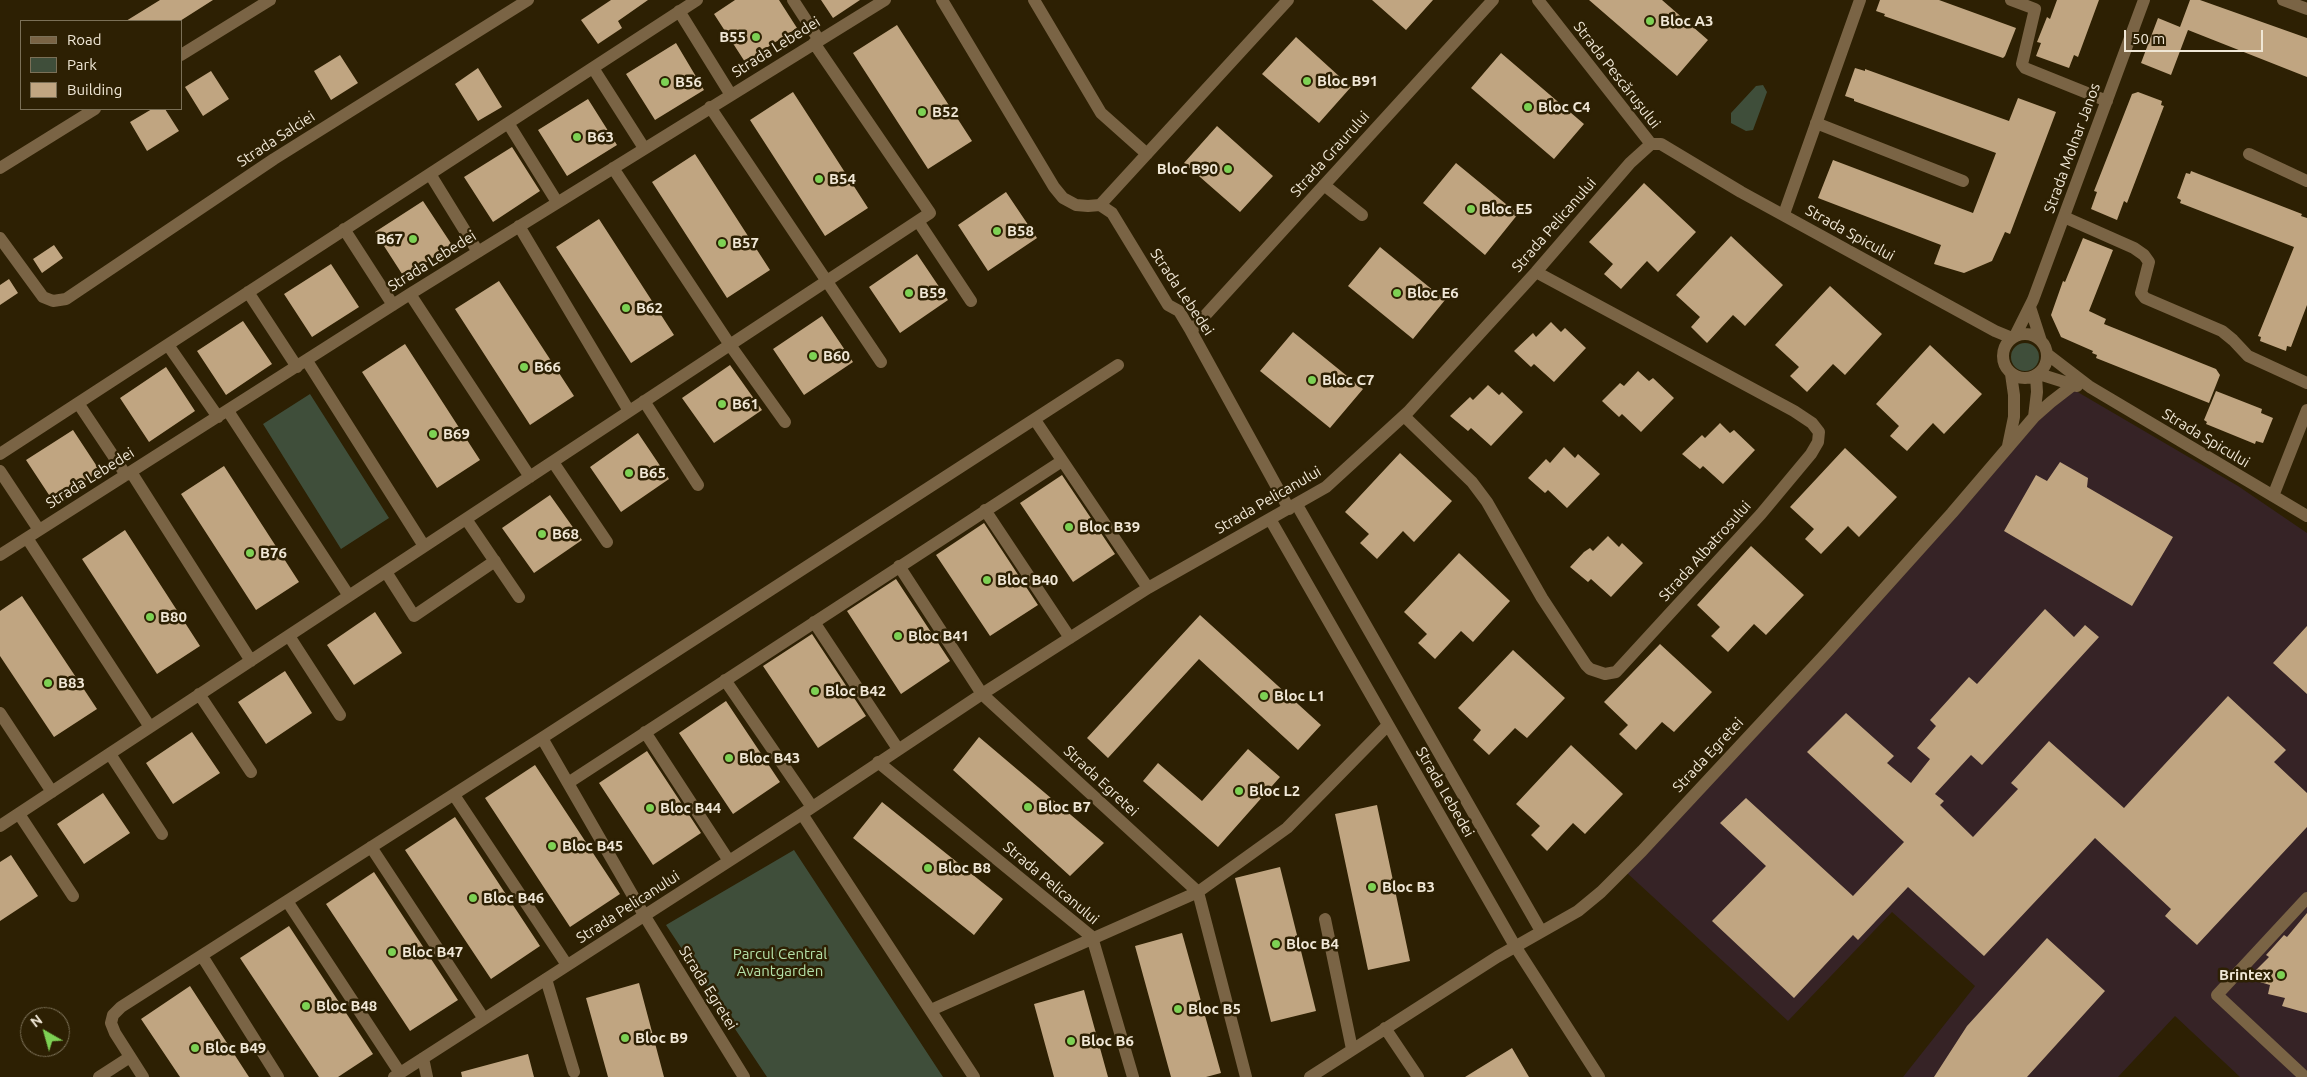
<!DOCTYPE html>
<html>
<head>
<meta charset="utf-8">
<style>
	body { margin:0 }
	#map { position:relative; width:2307px; height:1077px; overflow:hidden; background:#2d2003; font-family:Ubuntu,sans-serif }
	canvas { display:block }
	.legend { position:absolute; left:20px; top:20px; width:162px; height:90px; box-sizing:border-box; background:#2d2003; border:1px solid #7b7057; margin:0; padding:6px 9px; list-style:none; font-size:15px; color:#f0e7d6 }
	.legend li { display:flex; align-items:center; gap:10px; height:25px }
	.legend b { width:25px; border:1px solid #7b7057 }
	.north { position:absolute; left:20px; top:1007px; width:50px; height:50px; box-sizing:border-box; background:#2d2003; border:1px solid #7b7057; border-radius:50%; rotate:322deg; font-size:14px; font-weight:700; line-height:20px; text-align:center; color:#f0e7d6 }
	.north::after { content:''; display:block; margin:auto; width:18px; height:22px; background:#7dd154; clip-path:polygon(50% 0,100% 100%,50% 72%,0 100%) }
	.scale { position:absolute; left:2124px; top:30px; width:139px; height:22px; box-sizing:border-box; border:2px solid #f0e7d6; border-top:0; padding-left:6px; font-size:15px; line-height:18px; white-space:nowrap; color:#f0e7d6; -webkit-text-stroke:4px #2d2003; paint-order:stroke }
</style>
</head>
<body>
<div id="map">
<canvas width="2307" height="1077"></canvas>
<ul class="legend">
<li><b style="height:6px;background:#7a6445"></b>Road</li>
<li><b style="height:14px;background:#3f4e3a"></b>Park</li>
<li><b style="height:14px;background:#c0a581"></b>Building</li>
</ul>
<div class="north">N</div>
<div class="scale">50 m</div>
</div>
<script>
const g = document.querySelector('canvas').getContext('2d');
g.lineJoin = 'round';
function fill(path, color) { g.fillStyle = color; g.fill(path, 'evenodd'); }
const shape = rows => new Path2D(rows.map(r => 'M' + r).join(''));
function trace(path, color, width, dash) { g.strokeStyle = color; g.lineWidth = width; g.lineCap = dash ? 'butt' : 'round'; g.setLineDash(dash || []); g.stroke(path); }
function drawText(font, color, halo, rows, align = 'center') {
  g.font = font + ' Ubuntu,sans-serif'; g.lineWidth = 5; g.setLineDash([]); g.textBaseline = 'middle'; g.strokeStyle = halo; g.fillStyle = color; for (const [text, x, y, turn = 0] of rows) {
    g.save(); g.translate(x, y); g.rotate((+turn || 0) * Math.PI / 180); g.textAlign = isNaN(turn) ? turn : align; if (halo) g.strokeText(text, 0, 0); g.fillText(text, 0, 0); g.restore();
  }
}
const commercial = shape([
	[2064,384,2238,486,2307,533,2307,1077,2240,1077,2175,1016,2118,1077,1903,1077,1975,986,1892,912,1788,1021,1627,873]
]);
const green = shape([
	[1763,85,1767,92,1753,130,1746,131,1731,123,1731,113,1756,86],
	'2011 357a14 14 0 1 1 28 0a14 14 0 1 1-28 0Z',
	[310,394,389,518,341,549,263,424],
	[794,850,943,1077,767,1077,666,925]
]);
const building = shape([
	[160,0,213,0,180,21,126,21],
	[611,0,648,0,618,21,622,28,598,44,581,20],
	[735,0,779,0,797,28,745,62,714,14],
	[821,0,860,0,833,18],
	[1372,0,1433,0,1406,30],
	[1589,0,1662,0,1708,40,1677,76],
	[1880,0,1939,0,2016,28,2005,56,2003,58,1884,16,1885,14,1876,11],
	[2057,0,2099,0,2078,57,2074,55,2069,68,2036,56,2041,43,2037,42,2047,17,2050,19],
	[2190,0,2200,0,2307,38,2307,77,2188,30,2171,75,2141,63,2158,18,2180,27],
	[897,25,972,141,928,169,853,53],
	[1296,37,1351,87,1319,123,1262,74],
	[676,43,704,90,655,120,626,74],
	[1501,53,1584,124,1554,159,1471,88],
	[340,55,358,83,331,100,314,71],
	[478,68,502,107,478,121,455,84],
	[1855,68,1865,71,1865,69,2009,121,2018,98,2056,112,2010,234,2005,232,1992,261,1964,273,1934,264,1941,245,1818,198,1833,160,1973,213,1996,153,1854,101,1854,99,1845,96],
	[211,71,229,99,203,116,185,87],
	[793,92,868,208,825,236,750,120],
	[2138,92,2162,101,2161,105,2164,106,2127,203,2124,201,2117,220,2091,209,2097,192,2094,191,2132,94],
	[588,99,617,145,567,176,538,130],
	[152,109,165,109,179,131,147,151,130,122],
	[1217,126,1273,176,1240,212,1184,163],
	[512,147,540,191,493,222,464,177],
	[695,154,770,270,727,298,652,182],
	[1456,163,1518,214,1485,255,1423,203],
	[2191,171,2302,214,2301,216,2307,218,2307,305,2291,347,2287,346,2286,351,2260,341,2261,337,2258,336,2294,247,2180,203,2181,200,2177,198,2186,173,2190,174],
	[1644,183,1696,232,1658,272,1647,261,1621,289,1604,274,1613,264,1589,242],
	[1006,192,1037,238,988,271,958,225],
	[423,201,452,245,404,277,375,232],
	[599,219,674,335,631,363,556,247],
	[1731,236,1783,285,1745,326,1733,315,1707,343,1691,327,1700,317,1676,295],
	[2083,238,2113,250,2089,311,2106,319,2104,324,2216,369,2220,375,2209,403,2096,358,2097,355,2092,353,2093,351,2061,337,2051,315,2063,281,2065,282],
	[54,245,63,258,42,273,33,259],
	[1380,247,1445,300,1413,339,1348,286],
	[917,254,948,300,900,333,869,287],
	[331,264,359,307,312,337,284,294],
	[9,279,18,293,0,305,0,285],
	[499,281,574,396,530,425,455,309],
	[1830,286,1882,334,1845,375,1833,364,1807,392,1790,376,1799,367,1775,345],
	[822,316,853,362,804,395,773,349],
	[243,321,272,364,226,395,197,351],
	[1551,322,1561,332,1565,328,1586,348,1554,382,1534,364,1531,367,1514,351,1533,333,1536,337],
	[1293,332,1363,389,1330,428,1260,371],
	[405,344,480,460,437,488,362,372],
	[1930,345,1982,394,1944,434,1933,423,1907,451,1890,436,1899,426,1876,404],
	[730,365,762,410,714,443,682,398],
	[166,367,195,411,149,442,120,398],
	[1638,371,1649,381,1653,378,1674,398,1641,432,1622,414,1619,417,1602,401,1620,383,1624,386],
	[1488,385,1499,395,1502,392,1523,412,1491,446,1471,428,1468,431,1450,416,1470,397,1473,400],
	[2216,391,2262,409,2261,413,2273,418,2263,443,2256,441,2255,444,2206,424,2207,422,2204,420],
	[1720,423,1730,433,1734,430,1755,450,1723,484,1703,466,1700,469,1682,454,1702,435,1705,438],
	[73,430,100,471,53,501,26,460],
	[638,433,669,479,621,512,590,467],
	[1564,447,1575,458,1578,454,1600,474,1567,508,1548,490,1545,493,1528,478,1546,459,1550,463],
	[1845,448,1897,497,1859,537,1848,526,1821,554,1805,539,1814,529,1790,507],
	[1400,453,1452,501,1414,542,1403,531,1377,559,1360,543,1369,534,1345,512],
	[2060,462,2088,478,2087,487,2173,537,2132,606,2004,531,2036,475,2047,481],
	[224,466,299,582,256,610,181,494],
	[1062,475,1115,554,1073,582,1020,503],
	[550,495,582,540,534,573,502,528],
	[984,523,1038,605,990,636,936,555],
	[125,530,200,646,157,674,82,559],
	[1608,536,1619,547,1622,543,1643,563,1611,597,1591,579,1588,582,1570,567,1584,552,1590,548,1593,551],
	[1751,546,1804,595,1766,635,1754,624,1728,652,1711,636,1720,627,1697,605],
	[1459,553,1510,601,1473,642,1461,631,1435,659,1418,643,1427,634,1404,612],
	[896,579,950,661,901,694,847,611],
	[22,596,97,709,54,737,0,656,0,611],
	[2045,609,2074,637,2085,625,2099,637,1982,765,1971,755,1935,794,1944,801,1940,805,1973,837,2018,789,2011,783,2049,741,2124,808,2228,696,2286,750,2274,762,2307,793,2307,827,2197,945,2165,916,2171,909,2095,838,1984,956,1908,887,1858,940,1853,935,1794,998,1712,921,1766,866,1720,823,1746,798,1853,896,1904,842,1807,752,1846,713,1894,756,1887,763,1911,783,1930,759,1917,748,1936,726,1930,720,1969,677,1977,684],
	[375,612,402,653,354,685,327,645],
	[1200,615,1321,725,1298,750,1199,659,1108,758,1087,738],
	[2307,626,2307,694,2273,663],
	[812,634,866,716,818,748,763,666],
	[1660,644,1712,692,1674,732,1662,722,1636,750,1619,734,1628,725,1604,702],
	[1513,650,1565,698,1527,738,1515,728,1489,755,1473,740,1481,730,1458,708],
	[285,671,312,713,266,744,238,702],
	[726,701,780,782,733,814,679,733],
	[192,732,220,773,173,804,146,763],
	[979,737,1104,843,1070,876,953,770],
	[1571,745,1623,794,1585,834,1573,823,1547,851,1531,835,1540,826,1516,804],
	[1248,749,1280,777,1218,847,1143,781,1158,763,1202,801],
	[647,751,701,833,653,865,599,783],
	[535,765,620,894,570,927,485,798],
	[103,793,130,833,84,864,57,824],
	[882,802,1003,899,974,935,853,838],
	[1377,805,1410,961,1368,970,1335,814],
	[455,817,540,946,491,979,405,850],
	[11,855,38,896,0,921,0,862],
	[1280,867,1316,1011,1271,1022,1235,878],
	[374,872,458,1000,410,1031,326,904],
	[2307,913,2307,1013,2282,1006,2285,998,2268,994,2270,985,2253,980,2256,970,2269,957,2266,955,2284,935,2287,937],
	[289,926,373,1054,338,1077,319,1077,240,958],
	[1182,933,1221,1073,1206,1077,1171,1077,1135,946],
	[2047,938,2105,991,2027,1077,1934,1077,1967,1026],
	[639,983,664,1077,608,1077,586,998],
	[190,986,249,1077,180,1077,141,1019],
	[1084,990,1108,1077,1054,1077,1034,1004],
	[1512,1048,1529,1077,1465,1077],
	[528,1054,534,1077,462,1077,461,1072]
]);
const minor = shape([
	[793,0,819,40],
	[942,0,1054,187,1063,198,1076,205,1088,206,1100,205,1112,213,1168,305,1179,311,1191,331,1289,509],
	[1034,0,1101,113,1147,154],
	[1538,0,1651,144],
	[2011,0,2035,9,2022,64,2025,68,2107,101],
	[2283,0,2307,9],
	[679,11,731,95],
	[181,55,270,0],
	[593,68,644,148],
	[710,107,881,362],
	[508,123,557,202],
	[1816,123,1963,181],
	[1651,144,1661,144,1741,192,1995,331,2012,338],
	[2249,154,2307,181],
	[0,168,95,109],
	[613,168,730,345,785,422],
	[430,174,478,252],
	[1324,185,1362,215],
	[1100,205,1288,0],
	[1784,214,1860,0],
	[2064,217,2134,248,2144,255,2149,262,2141,293,2145,298,2222,331,2233,340,2248,356,2307,383],
	[918,221,971,301],
	[519,226,629,411],
	[344,229,393,305],
	[0,238,43,297,53,301,66,299,274,159,528,0],
	[248,292,297,367],
	[410,294,530,477],
	[2030,307,2041,341],
	[1191,331,1493,0],
	'2003 356a22 22 0 1 1 44 0a22 22 0 1 1-44 0Z',
	[2015,336,2033,300,2144,0],
	[168,345,218,417],
	[2047,354,2090,387,2307,516],
	[307,361,424,546],
	[2039,374,2077,386],
	[644,401,698,485],
	[78,403,126,475],
	[228,411,349,596],
	[1404,416,1472,482,1487,502,1542,598,1586,665,1590,669,1605,674,1616,672,1761,514,1811,454,1818,442,1819,432,1812,423,1794,411,1536,272],
	[2034,417,2037,392,2036,376],
	[1035,420,1148,588],
	[2008,446,2014,417,2014,395,2011,374],
	[0,454,697,0],
	[553,462,607,542],
	[0,471,39,530],
	[131,472,251,661],
	[2273,496,2307,410],
	[1297,505,1541,931],
	[985,510,1070,638],
	[466,519,519,597],
	[1270,519,1515,946,1599,1077],
	[27,538,150,727],
	[0,555,410,294,885,0],
	[899,566,982,694,1198,892,1246,1077],
	[386,572,414,616,495,561],
	[814,622,898,749],
	[289,636,340,715],
	[725,680,812,807],
	[199,694,251,772],
	[0,713,52,792],
	[645,732,729,861],
	[542,738,644,915,744,1077],
	[110,754,162,834],
	[878,762,1092,937,1133,1077],
	[568,783,1062,461],
	[454,795,567,965],
	[19,814,73,896],
	[802,814,974,1077],
	[0,826,930,213,814,43],
	[371,847,484,1019],
	[287,901,400,1073],
	[1325,919,1352,1049],
	[202,956,278,1077],
	[546,979,574,1072],
	[931,1010,1198,892,1287,828,1388,725],
	[1385,1028,1418,1077],
	[423,1058,427,1077],
	[99,1077,130,1057],
	[143,1077,115,1033,111,1023,113,1015,121,1007,542,738,1118,365],
	[394,1077,802,814,982,694,1148,588,1326,487,1408,412,1536,272,1630,163,1651,144],
	[1310,1077,1497,957,1578,911,1601,892,1642,851,1829,650,1952,513,2034,417,2051,402,2073,385],
	[2305,1077,2217,995,2307,898]
]);
const markers = [
	[1650,21,5,"#7dd154"],
	[756,37,5,"#7dd154"],
	[1307,81,5,"#7dd154"],
	[665,82,5,"#7dd154"],
	[1528,107,5,"#7dd154"],
	[922,112,5,"#7dd154"],
	[577,137,5,"#7dd154"],
	[1228,169,5,"#7dd154"],
	[819,179,5,"#7dd154"],
	[1471,209,5,"#7dd154"],
	[997,231,5,"#7dd154"],
	[413,239,5,"#7dd154"],
	[722,243,5,"#7dd154"],
	[909,293,5,"#7dd154"],
	[1397,293,5,"#7dd154"],
	[626,308,5,"#7dd154"],
	[813,356,5,"#7dd154"],
	[524,367,5,"#7dd154"],
	[1312,380,5,"#7dd154"],
	[722,404,5,"#7dd154"],
	[433,434,5,"#7dd154"],
	[629,473,5,"#7dd154"],
	[1069,527,5,"#7dd154"],
	[542,534,5,"#7dd154"],
	[250,553,5,"#7dd154"],
	[987,580,5,"#7dd154"],
	[150,617,5,"#7dd154"],
	[898,636,5,"#7dd154"],
	[48,683,5,"#7dd154"],
	[815,691,5,"#7dd154"],
	[1264,696,5,"#7dd154"],
	[729,758,5,"#7dd154"],
	[1239,791,5,"#7dd154"],
	[1028,807,5,"#7dd154"],
	[650,808,5,"#7dd154"],
	[552,846,5,"#7dd154"],
	[928,868,5,"#7dd154"],
	[1372,887,5,"#7dd154"],
	[473,898,5,"#7dd154"],
	[1276,944,5,"#7dd154"],
	[392,952,5,"#7dd154"],
	[2281,975,5,"#7dd154"],
	[306,1006,5,"#7dd154"],
	[1178,1009,5,"#7dd154"],
	[625,1038,5,"#7dd154"],
	[1071,1041,5,"#7dd154"],
	[195,1048,5,"#7dd154"]
];
const poiNames = [
	["Bloc A3",1660,21],
	["B55",746,37,"right"],
	["Bloc B91",1317,81],
	["B56",675,82],
	["Bloc C4",1538,107],
	["B52",932,112],
	["B63",587,137],
	["Bloc B90",1218,169,"right"],
	["B54",829,179],
	["Bloc E5",1481,209],
	["B58",1007,231],
	["B67",403,239,"right"],
	["B57",732,243],
	["B59",919,293],
	["Bloc E6",1407,293],
	["B62",636,308],
	["B60",823,356],
	["B66",534,367],
	["Bloc C7",1322,380],
	["B61",732,404],
	["B69",443,434],
	["B65",639,473],
	["Bloc B39",1079,527],
	["B68",552,534],
	["B76",260,553],
	["Bloc B40",997,580],
	["B80",160,617],
	["Bloc B41",908,636],
	["B83",58,683],
	["Bloc B42",825,691],
	["Bloc L1",1274,696],
	["Bloc B43",739,758],
	["Bloc L2",1249,791],
	["Bloc B7",1038,807],
	["Bloc B44",660,808],
	["Bloc B45",562,846],
	["Bloc B8",938,868],
	["Bloc B3",1382,887],
	["Bloc B46",483,898],
	["Bloc B4",1286,944],
	["Bloc B47",402,952],
	["Brintex",2271,975,"right"],
	["Bloc B48",316,1006],
	["Bloc B5",1188,1009],
	["Bloc B9",635,1038],
	["Bloc B6",1081,1041],
	["Bloc B49",205,1048]
];
const streetNames = [
	["Strada Lebedei",776,47,-32],
	["Strada Pescărușului",1617,75,52],
	["Strada Salciei",276,139,-33],
	["Strada Molnar Janos",2072,148,-70],
	["Strada Graurului",1330,154,-48],
	["Strada Pelicanului",1554,225,-49],
	["Strada Spicului",1850,233,29],
	["Strada Lebedei",432,261,-32],
	["Strada Lebedei",1182,292,56],
	["Strada Spicului",2206,438,31],
	["Strada Lebedei",90,478,-32],
	["Strada Pelicanului",1268,500,-30],
	["Strada Albatrosului",1705,551,-48],
	["Strada Egretei",1708,755,-47],
	["Strada Egretei",1101,781,43],
	["Strada Lebedei",1445,792,60],
	["Strada Pelicanului",1051,883,40],
	["Strada Pelicanului",628,907,-33],
	["Strada Egretei",708,988,58]
];
const parkNames = [
	["Parcul Central",780,954],
	["Avantgarden",780,971]
];
fill(commercial, '#362326');
fill(green, '#3f4e3a');
fill(building, '#c0a581');
trace(minor, '#7a6445', 12);
for (const [x, y, r, color] of markers) { const dot = new Path2D(); dot.arc(x, y, r, 0, 2 * Math.PI); g.fillStyle = color; g.fill(dot); trace(dot, '#2d2003', 2); }
drawText('bold 15px', '#f0e7d6', '#2d2003', poiNames, 'left');
drawText('15px', '#f0e7d6', '#2d2003', streetNames);
drawText('15px', '#b5e1a8', '#2d2003', parkNames);
</script>
</body>
</html>
